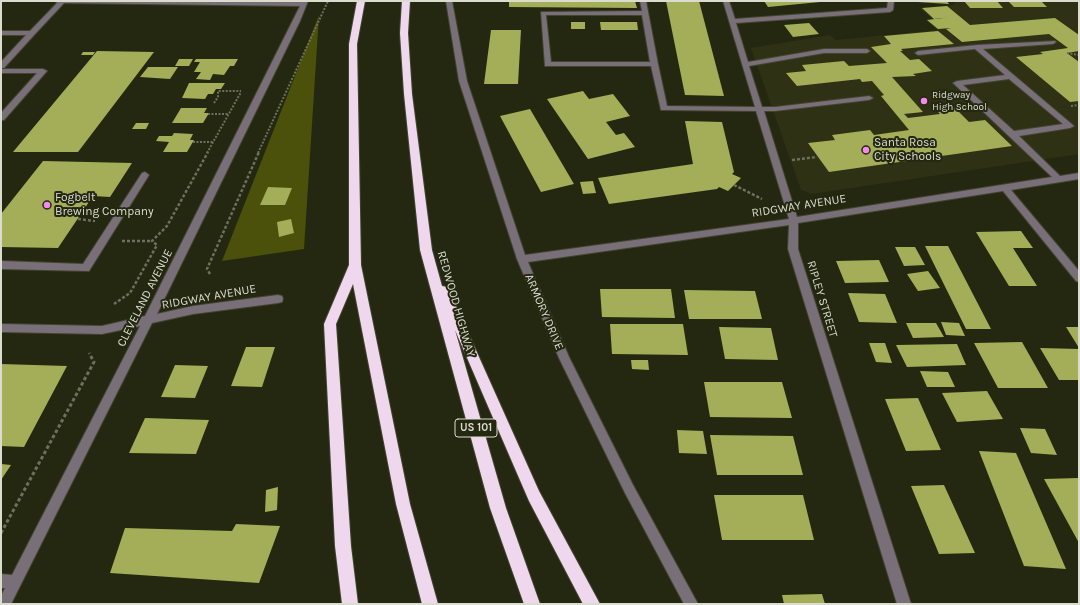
<!DOCTYPE html>
<html>
<head>
<meta charset="utf-8">
<style>
	body { margin:0 }
	#map { position:relative; width:1080px; height:605px; overflow:hidden; background:#252811; font-family:Karla,sans-serif }
	canvas { display:block }
	.frame { position:absolute; inset:0; border:2px solid #daddce; pointer-events:none }
</style>
</head>
<body>
<div id="map">
<canvas width="1080" height="605"></canvas>
<div class="frame"></div>
</div>
<script>
const g = document.querySelector('canvas').getContext('2d');
g.lineJoin = 'round';
function fill(path, color) { g.fillStyle = color; g.fill(path, 'evenodd'); }
const shape = rows => new Path2D(rows.map(r => 'M' + r).join(''));
function trace(path, color, width, dash) { g.strokeStyle = color; g.lineWidth = width; g.lineCap = dash ? 'butt' : 'round'; g.setLineDash(dash || []); g.stroke(path); }
function drawText(font, color, halo, rows, align = 'center') {
  g.font = font + ' Karla,sans-serif'; g.lineWidth = 4; g.setLineDash([]); g.textBaseline = 'middle'; g.strokeStyle = halo; g.fillStyle = color; for (const [text, x, y, turn = 0] of rows) {
    g.save(); g.translate(x, y); g.rotate((+turn || 0) * Math.PI / 180); g.textAlign = isNaN(turn) ? turn : align; if (halo) g.strokeText(text, 0, 0); g.fillText(text, 0, 0); g.restore();
  }
}
const built = shape([
	[954,1,1079,1,1079,154,812,194,801,190,751,48,830,35,836,40,937,30,926,20,932,19,920,8,952,5,955,4]
]);
const green = shape([
	[319,15,304,249,222,261]
]);
const building = shape([
	[509,1,635,1,637,8,509,7],
	[666,1,699,1,724,96,685,95],
	[764,1,820,1,820,2,768,7],
	[918,1,947,1,949,4,918,2],
	[964,1,997,1,1003,8,970,8],
	[1008,1,1041,1,1047,7,1014,7],
	[947,6,970,25,1055,18,1079,35,1079,51,1067,53,1079,62,1079,101,1070,102,1016,57,1043,54,1040,52,1068,48,1049,34,962,42,946,29,951,28,938,29,927,20,951,17,934,19,922,8],
	[571,22,585,22,585,29,571,29],
	[600,22,637,22,638,30,601,30],
	[809,23,819,34,793,37,784,25],
	[491,30,521,30,518,84,484,84],
	[938,31,954,44,901,49,903,51,900,51,910,60,919,59,932,71,913,74,916,76,892,77,923,112,904,114,908,118,940,114,933,106,951,104,969,122,985,120,1012,146,829,172,808,143,835,140,832,135,870,130,874,135,909,130,881,96,884,95,872,81,862,82,860,79,797,86,786,73,806,71,802,65,844,61,849,66,887,63,871,47,891,44,884,36],
	[97,51,154,52,78,152,13,152],
	[83,52,95,52,93,55,81,55],
	[179,59,193,59,189,66,175,66],
	[196,59,238,59,234,66,230,66,224,75,213,74,210,80,196,79,201,72,194,72,200,62,194,62],
	[148,67,178,67,170,79,140,77],
	[189,83,225,83,221,89,216,89,213,94,208,94,205,99,182,98],
	[583,91,589,99,613,94,630,116,606,122,616,135,624,133,635,147,588,159,547,99],
	[181,108,207,108,204,113,209,113,203,123,172,123],
	[530,109,574,184,541,192,500,116],
	[685,121,722,122,734,172,732,174,741,178,728,191,719,187,717,189,609,204,598,178,693,164],
	[136,123,149,123,146,129,132,129],
	[174,133,193,134,190,140,194,140,187,152,163,152,169,142,156,141,159,136,172,136],
	[43,161,132,163,110,197,93,196,58,248,1,247,1,214],
	[593,181,596,193,583,194,580,182],
	[268,187,292,188,285,205,260,205],
	[291,219,294,233,279,237,277,222],
	[1021,231,1033,248,1013,248,1037,286,1009,286,976,232],
	[925,246,948,246,991,329,966,329],
	[895,247,915,247,925,265,904,266],
	[879,260,889,282,845,283,836,261],
	[928,271,940,288,918,291,907,274],
	[600,289,671,289,675,318,602,317],
	[684,290,755,291,762,319,689,319],
	[848,293,885,294,897,323,859,322],
	[941,322,959,323,965,336,946,335],
	[906,323,936,323,944,337,913,338],
	[610,324,683,324,688,355,612,354],
	[719,327,771,328,778,360,725,359],
	[1066,327,1079,327,1079,348],
	[1022,342,1048,388,998,388,974,343],
	[869,343,885,343,892,363,876,362],
	[957,344,966,365,907,367,896,345],
	[246,347,275,347,262,387,231,386],
	[1040,348,1079,349,1079,380,1059,380],
	[631,360,648,360,649,370,632,369],
	[1,364,67,366,24,447,1,446],
	[175,365,208,366,195,398,161,397],
	[920,371,948,372,955,387,927,387],
	[704,382,782,382,792,418,710,417],
	[987,391,1003,419,957,422,942,393],
	[918,398,941,450,906,451,885,399],
	[145,418,209,420,196,454,129,453],
	[1020,428,1045,429,1057,455,1031,453],
	[677,430,703,431,707,454,679,453],
	[710,435,793,436,803,475,717,475],
	[979,451,1016,453,1066,569,1024,566],
	[1,464,11,465,1,480],
	[1078,478,1079,479,1079,543,1044,479],
	[944,485,975,553,939,554,911,486],
	[278,487,277,510,265,512,266,490],
	[714,495,803,495,814,540,722,540],
	[236,524,280,526,259,583,110,573,125,528,232,531],
	[822,594,825,604,784,604,782,595]
]);
const pathFar2 = shape([
	[1067,53,1079,55],
	[214,103,218,97,218,91,241,91],
	[1071,106,1079,105],
	[208,114,228,114],
	[193,142,213,142],
	[207,153,241,92],
	[258,153,328,1]
]);
const pathFar1 = shape([
	[792,160,817,157],
	[734,185,762,199],
	[78,219,95,221],
	[122,241,152,241],
	[210,274,207,269,259,152],
	[114,304,130,293,157,245,152,241,167,226,208,152]
]);
const path = shape([
	[1,533,94,362,89,353]
]);
const minor = shape([
	[55,1,308,1,300,21,157,314,193,306,278,295,282,296,283,299,282,302,278,303,193,314,152,323,11,604,1,604,1,596,5,588,1,588,1,574,12,575,140,326,102,334,1,332,1,324,102,326,145,316,300,6,64,3,35,34,4,68,1,68,1,62,26,35,1,35,1,31,30,31,57,3,55,1],
	[446,1,452,1,467,81,525,255,789,219,756,111,661,110,651,66,545,66,541,12,642,11,640,1,646,1,658,64,667,106,755,107,723,1,729,1,735,19,887,8,888,1,894,1,893,10,890,12,736,23,748,62,824,49,867,49,870,51,867,53,824,53,749,66,762,107,775,107,869,96,873,98,869,100,775,111,764,111,797,217,1052,177,953,83,957,81,1005,75,975,49,918,55,915,53,918,51,977,45,1055,41,1056,42,1053,44,983,49,1074,126,1070,128,1019,136,1060,176,1079,173,1079,179,1011,190,1079,271,1079,282,1076,281,1003,191,798,223,798,249,911,604,897,604,788,249,789,225,528,262,569,357,633,485,698,604,684,604,625,493,559,358,517,259,459,81,446,1],
	[546,15,642,15,650,62,551,62,546,15],
	[1009,79,1063,124,1014,131,963,85,1009,79],
	[1,69,43,69,47,71,4,120,1,120,1,113,37,73,1,73,1,69],
	[145,172,149,175,89,271,1,269,1,261,83,264,142,173,145,172]
]);
const highway = shape([
	[357,1,365,1,357,44,361,265,410,504,438,604,422,604,396,504,353,284,336,324,351,546,358,604,342,604,335,546,324,324,349,265,349,44,357,1],
	[402,1,410,1,408,33,412,94,432,250,442,286,447,287,449,290,539,491,600,604,583,604,529,501,455,330,506,508,540,604,524,604,490,508,420,250,404,94,400,33,402,1]
]);
const markers = [
	[924,101,4,"#f589ef"],
	[866,150,4,"#f589ef"],
	[47,205,4,"#f589ef"]
];
const farPoinames = [
	["Ridgway",932,95],
	["High School",932,107]
];
const shields = [
	[476,428,42]
];
const shieldNames = [
	["US 101",476,428]
];
const poiNames = [
	["Santa Rosa",874,143],
	["City Schools",874,157],
	["Fogbelt",55,198],
	["Brewing Company",55,212]
];
const streetNames = [
	["RIDGWAY AVENUE",799,206,-9],
	["RIDGWAY AVENUE",209,297,-10],
	["CLEVELAND AVENUE",145,298,-63],
	["RIPLEY STREET",822,299,73],
	["REDWOOD HIGHWAY",456,304,74],
	["ARMORY DRIVE",544,312,67]
];
fill(built, '#2e3113');
fill(green, '#4b500a');
fill(building, '#a4ad58');
trace(minor, '#42452f', 2);
trace(highway, '#42452f', 2);
trace(pathFar2, '#6d705c', 2, [2, 1.5]);
trace(pathFar1, '#6d705c', 2.5, [3, 2]);
trace(path, '#6d705c', 3, [3.5, 2.5]);
fill(minor, '#796f78');
fill(highway, '#efd7ed');
for (const [x, y, r, color] of markers) { const dot = new Path2D(); dot.arc(x, y, r, 0, 2 * Math.PI); g.fillStyle = color; g.fill(dot); trace(dot, '#252811', 1.5); }
drawText('10px', '#daddce', '#252811', farPoinames, 'left');
for (const [x, y, w] of shields) { const box = new Path2D(); box.roundRect(x - w / 2, y - 9, w, 18, 3); g.fillStyle = '#252811'; g.fill(box); trace(box, '#daddce', 1); }
drawText('bold 11px', '#daddce', null, shieldNames);
drawText('12px', '#daddce', '#252811', poiNames, 'left');
drawText('12px', '#daddce', '#252811', streetNames);
</script>
</body>
</html>
